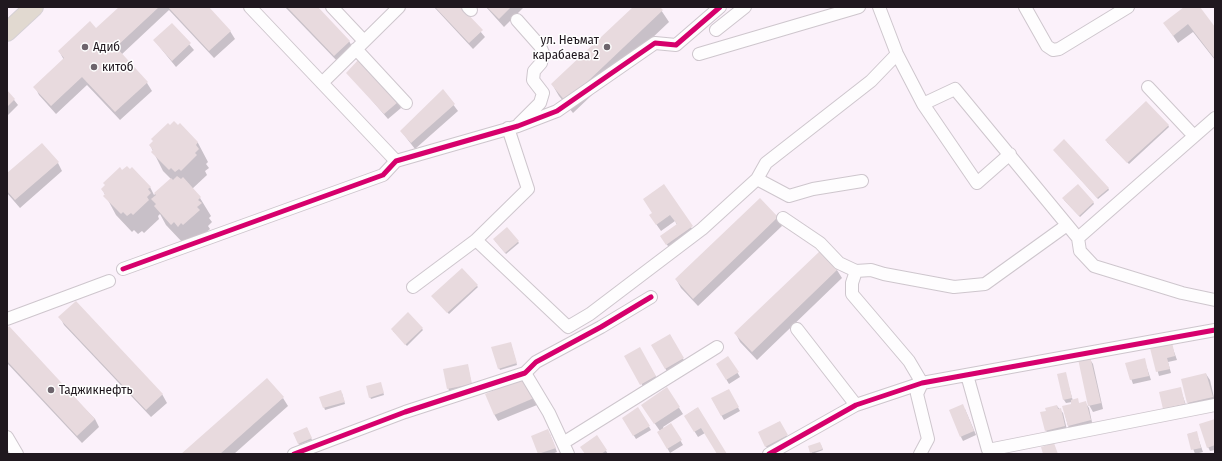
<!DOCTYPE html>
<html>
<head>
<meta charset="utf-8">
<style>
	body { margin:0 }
	#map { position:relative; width:1222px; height:461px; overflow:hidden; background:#fbf1fa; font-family:"Fira Sans Condensed",sans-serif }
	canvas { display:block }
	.frame { position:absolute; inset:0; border:8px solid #20181f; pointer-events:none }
</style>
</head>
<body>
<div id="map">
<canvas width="1222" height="461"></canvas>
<div class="frame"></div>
</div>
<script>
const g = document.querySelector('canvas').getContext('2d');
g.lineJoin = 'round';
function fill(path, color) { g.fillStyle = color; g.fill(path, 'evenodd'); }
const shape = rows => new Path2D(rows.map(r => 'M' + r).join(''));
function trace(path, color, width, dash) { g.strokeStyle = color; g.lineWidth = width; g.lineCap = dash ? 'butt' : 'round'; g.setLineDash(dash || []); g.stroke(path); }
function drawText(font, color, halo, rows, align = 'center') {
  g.font = font + ' "Fira Sans Condensed",sans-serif'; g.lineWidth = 3; g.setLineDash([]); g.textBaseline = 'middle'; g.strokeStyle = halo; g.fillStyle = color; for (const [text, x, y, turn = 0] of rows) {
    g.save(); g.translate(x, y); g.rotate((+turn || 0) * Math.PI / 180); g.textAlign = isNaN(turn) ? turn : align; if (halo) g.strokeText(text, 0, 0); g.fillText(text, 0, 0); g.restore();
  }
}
const shadow = shape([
	[120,7,207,7,230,31,235,39,214,58,169,10,121,55,147,83,152,91,120,120,87,85,56,114,39,95,35,87,64,60,59,51,96,30],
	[285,7,317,7,349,41,354,50,339,63],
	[434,7,460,7,485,37,473,49],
	[486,7,524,7,504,27],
	[635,7,659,7,669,22,573,113,559,96,552,84],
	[1186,7,1198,7,1215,28,1215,60,1193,32,1178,43,1165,24],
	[172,24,194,50,176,67,154,40],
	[348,73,398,102,401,108,388,119],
	[7,91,18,105,7,116],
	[443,91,458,111,415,149,401,131],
	[180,124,198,143,208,162,206,164,209,168,205,171,207,175,192,189,200,198,211,216,209,218,212,222,208,226,210,229,195,243,183,243,166,225,160,214,158,216,159,219,144,233,142,231,138,234,134,230,132,232,116,215,102,189,150,187,154,195,171,179,163,171,150,145],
	[1168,125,1169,127,1129,164,1107,142],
	[1054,150,1108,188,1109,190,1098,199],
	[58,163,62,171,20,208,7,193,7,174],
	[663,186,695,233,671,250,665,242,677,225,675,221,661,231,654,221,653,214],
	[760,199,778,218,782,226,698,306,681,288,676,279],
	[1064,200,1093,202,1094,204,1080,217],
	[507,229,519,243,506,254,495,241],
	[820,252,837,270,842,278,757,360,740,342,736,334],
	[477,286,478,287,449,314,434,298],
	[408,314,423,330,407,346,393,331],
	[60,317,162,394,167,403,151,417,64,325],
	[7,330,95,419,99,427,82,443,7,363],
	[670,335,686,364,669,375,652,345],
	[1171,343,1177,360,1168,362,1171,373,1159,376,1151,348],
	[511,344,517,365,500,370,499,368],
	[640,349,659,382,645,390,626,357],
	[728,357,740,377,729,384,717,364],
	[1089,358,1093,364,1103,409,1093,412,1089,405],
	[1144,359,1151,380,1133,384,1126,364],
	[468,367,472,386,449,391,444,370],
	[1065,373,1073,401,1077,400,1079,404,1085,402,1089,408,1093,427,1072,432,1068,426,1063,407,1072,405,1072,402,1066,403,1064,400],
	[1206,374,1210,380,1215,402,1191,409,1188,403],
	[381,385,384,395,371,399,370,397],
	[529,385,537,405,498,421,494,414],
	[1180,388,1187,408,1166,413,1164,409],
	[667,389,683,414,663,427,664,429,671,424,683,445,670,453,658,432,660,431,646,411],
	[728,390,740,411,724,420,712,399],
	[342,393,345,404,325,410,321,398],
	[283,398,288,406,234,454,183,454],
	[1057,406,1063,413,1067,430,1048,434,1046,430,1047,412],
	[697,408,726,454,718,454,705,433,698,437,685,416],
	[638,409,651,430,636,439,623,418],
	[965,409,976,435,963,441,961,437],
	[1215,420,1215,450,1210,451,1208,447],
	[779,422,789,440,768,450,759,433],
	[307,428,312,440,299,445,294,433],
	[1196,432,1203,452,1195,454,1188,434],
	[550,434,557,452,552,454,540,454,532,436],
	[597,437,608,454,585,454],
	[821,445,823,450,812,454,811,453]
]);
const building = shape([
	[119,7,159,7,116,47,148,82,115,112,82,77,51,106,33,87,64,58,58,51,90,21,96,28],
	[168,7,209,7,231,31,209,51],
	[287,7,318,7,350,41,334,56],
	[435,7,461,7,483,30,469,43],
	[487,7,511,7,499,19],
	[633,7,660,7,663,10,566,102,551,84],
	[1184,7,1200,7,1215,27,1215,59,1188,24,1173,36,1163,23],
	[172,23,191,43,172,61,153,40],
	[359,59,398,102,384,114,346,73],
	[443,89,455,104,411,143,400,131],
	[7,90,15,99,7,107],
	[1146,101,1169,125,1127,163,1105,140],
	[174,121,178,125,180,123,198,142,196,145,199,149,195,153,197,155,181,171,179,169,175,172,171,168,169,170,151,152,153,150,149,145,153,141,151,139,168,123,170,125],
	[1064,139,1109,188,1097,198,1053,150],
	[42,143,59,162,15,200,7,191,7,173],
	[127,166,130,169,132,167,151,187,148,189,151,193,147,197,149,200,133,215,131,213,127,216,123,212,121,214,103,196,105,194,101,189,105,185,103,183,120,167,122,170],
	[177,176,181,179,183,177,201,197,198,200,202,203,197,207,200,210,183,225,181,223,178,227,174,222,171,225,154,206,156,204,151,199,156,195,154,193,171,178,173,180],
	[664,184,693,226,666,245,660,236,677,224,670,215,656,225,649,215,652,213,643,199],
	[1078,184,1094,202,1079,216,1062,198],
	[760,198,778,217,693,299,675,279],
	[507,227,519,241,505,253,493,239],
	[820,251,838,269,752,352,734,333],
	[462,268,478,285,447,313,431,296],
	[76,301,163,394,146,410,58,317],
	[408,312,423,328,405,345,391,329],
	[9,326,95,419,77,436,7,361,7,329],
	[670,334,684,358,665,369,651,345],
	[511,342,517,363,498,369,491,347],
	[1172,342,1175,356,1167,358,1170,369,1156,372,1150,348],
	[640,347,656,376,640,385,624,356],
	[728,356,739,372,726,380,716,364],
	[1090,356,1101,403,1088,406,1078,359],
	[1145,358,1149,376,1130,380,1125,363],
	[468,364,472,384,447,389,443,369],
	[1066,372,1072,398,1063,400,1057,374],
	[1206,373,1213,397,1187,403,1181,379],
	[526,377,534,398,494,415,485,394],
	[267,378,284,397,220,454,181,454],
	[381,382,384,393,369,398,366,386],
	[667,387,680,407,654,424,641,405],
	[1181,387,1185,404,1163,409,1159,392],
	[729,389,739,407,721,416,711,398],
	[341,390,345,402,323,408,319,397],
	[1078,398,1079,403,1086,401,1091,420,1068,426,1062,406,1071,404,1071,400],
	[963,404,974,431,960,437,949,410],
	[1057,405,1058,409,1061,408,1065,426,1045,431,1040,412,1046,411,1045,408],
	[638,407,650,426,633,436,622,418],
	[698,407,727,454,717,454,701,428,694,432,684,416],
	[1215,419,1215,445,1207,448,1199,424],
	[780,421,788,435,765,447,758,432],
	[671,423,682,440,667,449,657,432],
	[307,427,312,438,298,444,293,433],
	[548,429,556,448,538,454,531,436],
	[1197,431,1201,448,1191,450,1187,434],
	[597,435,607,450,601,454,585,454,580,447],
	[820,442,823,449,810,453,808,446],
	[1054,443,1058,454,1043,454,1041,447]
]);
const minor = shape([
	[250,7,396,161],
	[332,7,364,41],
	[468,7,471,10],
	[879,7,897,54,923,104,977,183,1010,154],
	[1025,7,1047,46,1053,50,1059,49,1128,7],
	[517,20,540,46,543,53,541,63,534,71,533,80,543,93,540,103,519,124],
	[716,30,745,7],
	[356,49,406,103],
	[699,54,859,7],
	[322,83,399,7],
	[1148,87,1194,136],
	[923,104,955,89,1078,238,1080,251,1094,266,1182,293,1215,300],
	[757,179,766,163,871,81,897,54],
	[783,218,820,243,839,263,856,271,871,270,884,274,954,287,985,284,1067,225],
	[1078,238,1215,118],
	[476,240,568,327,590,314,702,229,757,179,789,196,813,189,862,181],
	[123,269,383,175,396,161,518,126,557,111,655,43,676,45,720,7],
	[856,271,852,283,852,294,909,361,922,383,917,394,928,439,920,454],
	[413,287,476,240,528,189,508,128],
	[7,319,109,281],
	[797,329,856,405],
	[525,373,549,413,568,454],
	[967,375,988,450,1215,405],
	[7,437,17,454],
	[563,443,717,347],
	[294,454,405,412,525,373,536,362,601,327,651,297],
	[769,454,856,405,922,383,1215,330]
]);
const highway = shape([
	[7,32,34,7]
]);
const cycleway = shape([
	[123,269,383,175,396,161,518,126,557,111,655,43,676,45,720,7],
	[294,454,405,412,525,373,536,362,601,327,651,297],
	[769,454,856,405,922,383,1215,330]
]);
const markers = [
	[85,47,4,"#6d646c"],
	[607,47,4,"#6d646c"],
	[94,67,4,"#6d646c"],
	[51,390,4,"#6d646c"]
];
const poiNames = [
	["ул. Неъмат",599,40,"right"],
	["карабаева 2",599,55,"right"],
	["Адиб",93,47],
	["китоб",102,67],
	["Таджикнефть",59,390]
];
fill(shadow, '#0003');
fill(building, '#e8dade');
trace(minor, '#cec6cd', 14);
trace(highway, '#d5d0d5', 20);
trace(minor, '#fefdfe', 12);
trace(highway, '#e1d9d0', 18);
trace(cycleway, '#d6006c', 5);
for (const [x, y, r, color] of markers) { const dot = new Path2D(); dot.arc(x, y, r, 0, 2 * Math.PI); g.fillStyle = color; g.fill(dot); trace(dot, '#fff', 1.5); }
drawText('13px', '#20181f', '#fff', poiNames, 'left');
</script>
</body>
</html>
